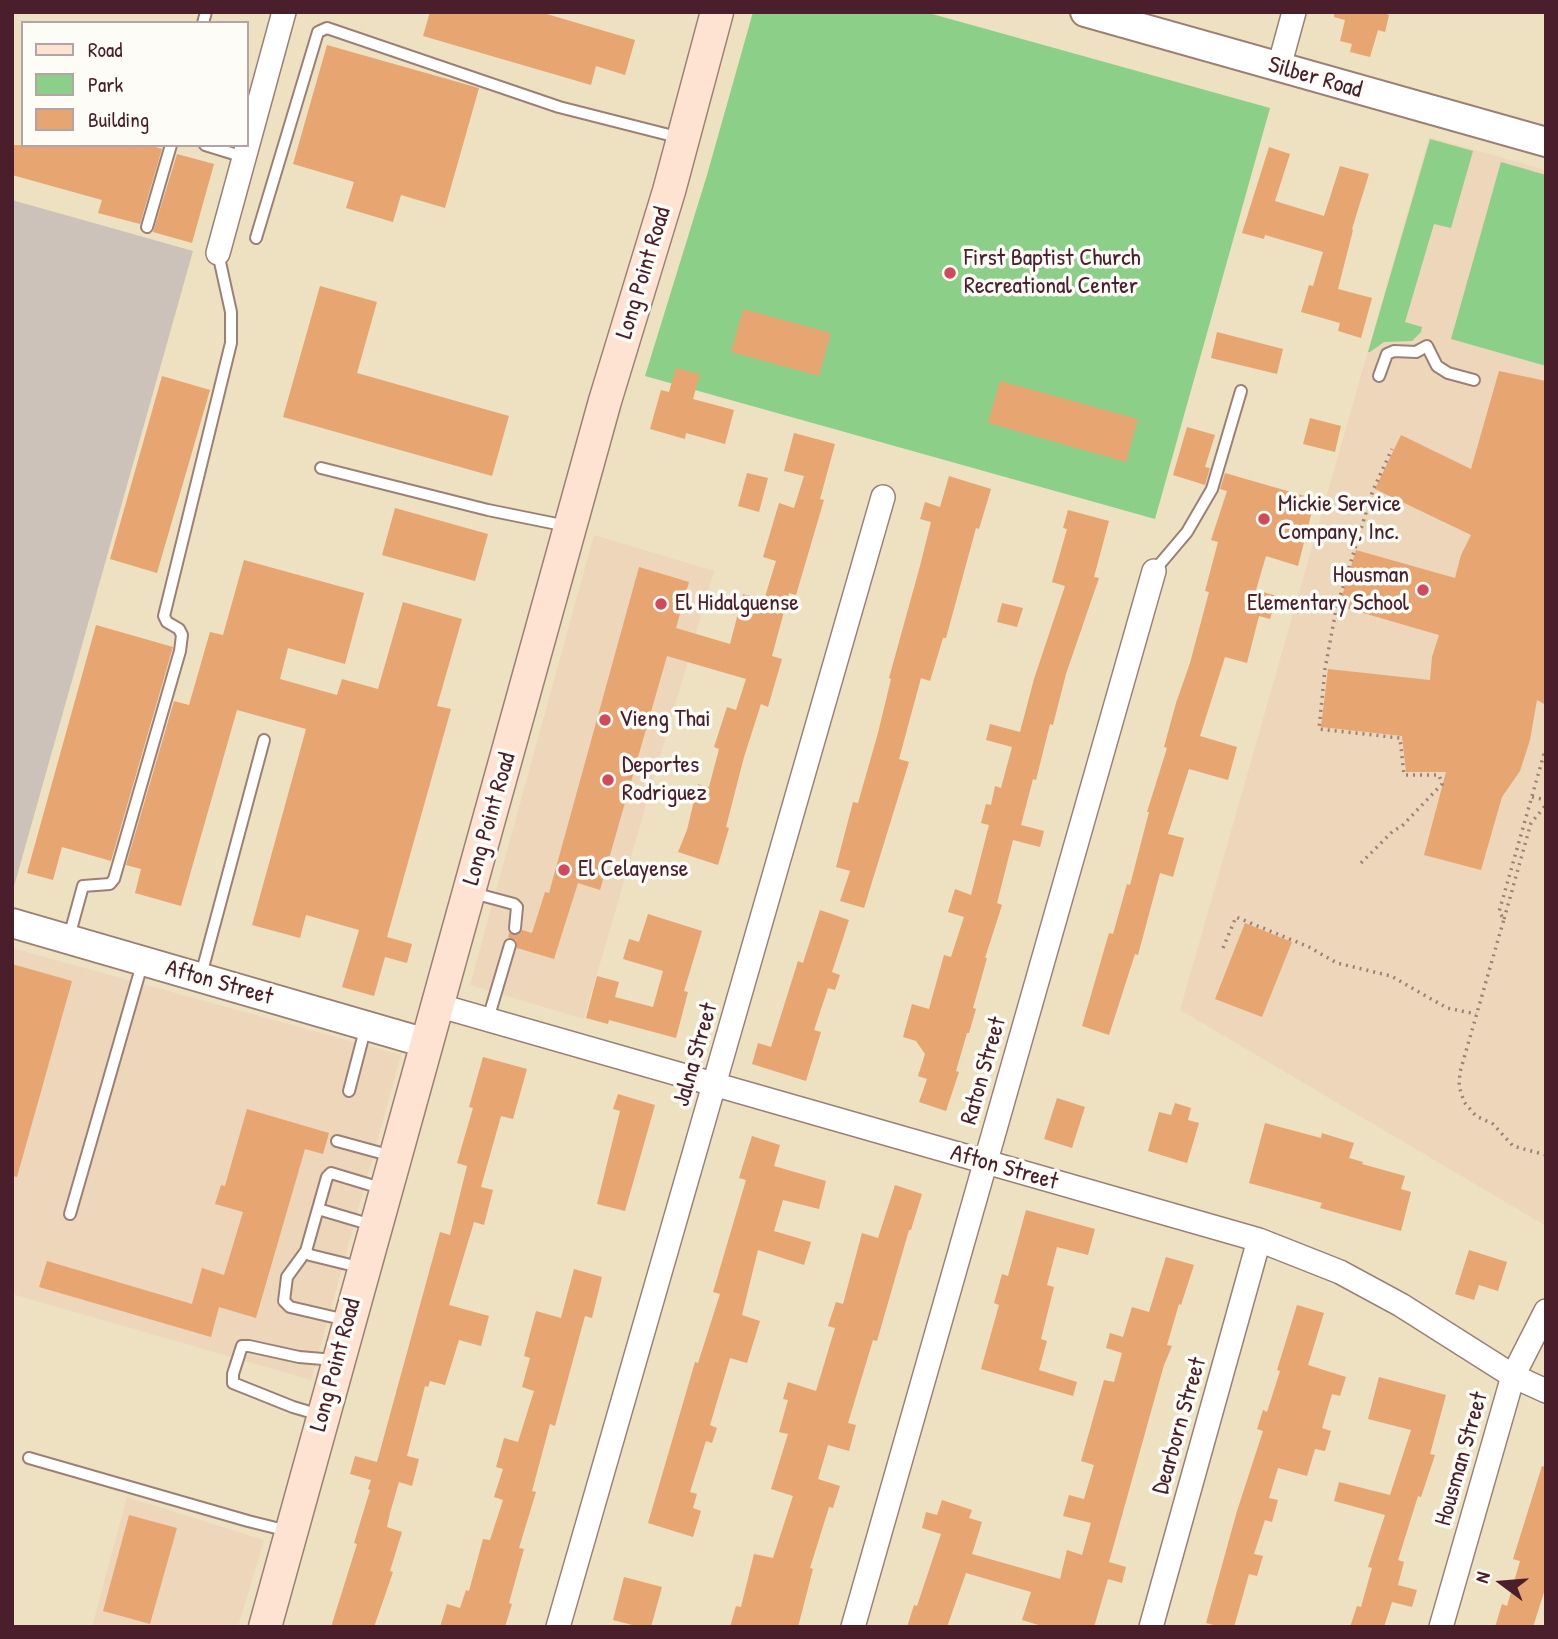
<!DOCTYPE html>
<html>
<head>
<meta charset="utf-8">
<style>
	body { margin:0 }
	#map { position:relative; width:1558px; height:1639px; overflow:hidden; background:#ede1c1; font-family:"Patrick Hand",sans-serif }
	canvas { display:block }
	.frame { position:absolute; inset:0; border:14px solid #4a1f2b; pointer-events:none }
	.legend { position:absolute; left:21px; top:21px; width:228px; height:126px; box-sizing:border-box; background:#fdfcf7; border:2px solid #b5a4a5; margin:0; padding:9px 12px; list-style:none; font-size:21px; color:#4a1f2b }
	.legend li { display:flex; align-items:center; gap:14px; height:35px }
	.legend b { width:35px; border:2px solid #b5a4a5 }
	.north { position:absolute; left:1467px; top:1548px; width:70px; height:70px; -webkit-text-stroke:5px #fdfcf7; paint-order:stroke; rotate:286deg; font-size:19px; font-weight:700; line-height:28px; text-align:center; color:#4a1f2b }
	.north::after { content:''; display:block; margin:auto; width:24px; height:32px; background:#4a1f2b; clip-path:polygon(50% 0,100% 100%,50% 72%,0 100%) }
</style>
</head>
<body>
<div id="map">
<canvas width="1558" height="1639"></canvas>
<div class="frame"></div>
<ul class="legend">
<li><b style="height:9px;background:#fee3d2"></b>Road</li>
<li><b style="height:19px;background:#8ccf88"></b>Park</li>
<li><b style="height:19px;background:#e6a571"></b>Building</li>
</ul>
<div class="north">N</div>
</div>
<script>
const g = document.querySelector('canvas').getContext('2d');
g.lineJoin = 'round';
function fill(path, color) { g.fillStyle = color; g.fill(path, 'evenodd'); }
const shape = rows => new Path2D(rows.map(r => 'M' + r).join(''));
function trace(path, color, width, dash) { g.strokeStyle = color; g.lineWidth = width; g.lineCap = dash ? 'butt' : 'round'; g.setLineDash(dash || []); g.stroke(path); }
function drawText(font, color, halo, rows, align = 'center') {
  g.font = font + ' "Patrick Hand",sans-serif'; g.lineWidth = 7; g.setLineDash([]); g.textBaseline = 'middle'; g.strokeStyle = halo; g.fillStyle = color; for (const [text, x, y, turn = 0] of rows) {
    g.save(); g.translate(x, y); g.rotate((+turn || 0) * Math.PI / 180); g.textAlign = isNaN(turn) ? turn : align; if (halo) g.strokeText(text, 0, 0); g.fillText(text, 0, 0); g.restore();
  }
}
const built = shape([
	[1429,137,1546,170,1546,1226,1180,1010],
	[594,535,714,571,584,1019,470,985],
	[12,948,401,1055,311,1380,12,1294],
	[127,1497,264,1540,238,1627,92,1627]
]);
const industrial = shape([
	[12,200,193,251,13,890,12,890]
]);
const green = shape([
	[753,12,925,12,1270,108,1155,519,645,376,707,175],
	[1430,139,1473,151,1451,228,1434,224,1405,322,1422,327,1421,332,1412,341,1384,342,1370,352,1368,352],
	[1501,162,1546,175,1546,366,1451,339]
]);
const building = shape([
	[430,12,540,12,635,40,625,75,596,66,591,85,423,36],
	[1334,12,1382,12,1389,15,1385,32,1378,30,1370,57,1350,52,1352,44,1340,41,1345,20,1334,17],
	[327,45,479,88,445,208,401,195,393,222,346,208,354,182,293,164],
	[12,145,149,145,162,149,140,224,98,213,102,200,12,175],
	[1269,147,1290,154,1275,201,1324,216,1340,166,1369,174,1352,229,1353,230,1338,289,1372,298,1361,338,1338,331,1340,323,1301,312,1309,285,1313,286,1323,252,1265,235,1264,239,1242,233],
	[177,154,214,164,192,243,153,232],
	[320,286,377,302,357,373,509,416,492,476,283,417],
	[743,309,831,333,819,376,731,352],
	[1217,332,1283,349,1277,374,1211,358],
	[676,368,700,374,693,399,734,410,725,444,686,433,685,439,650,429,661,390,669,392],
	[1499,371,1546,381,1546,705,1537,700,1530,740,1520,771,1502,797,1481,870,1424,855,1446,772,1406,772,1402,736,1321,727,1328,669,1430,680,1432,657,1439,635,1339,606,1356,550,1455,578,1461,555,1471,535,1375,489,1401,435,1471,469],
	[162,376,210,390,157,573,110,559],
	[1000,381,1138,419,1126,462,988,423],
	[1310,418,1341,426,1335,452,1303,444],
	[1187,427,1215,435,1205,467,1210,468,1205,485,1173,475],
	[794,433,835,444,820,499,824,500,796,595,789,593,772,656,782,659,768,707,761,704,744,757,726,827,729,828,718,865,678,852,687,830,698,784,709,787,719,749,714,747,727,707,736,710,746,679,667,656,600,890,578,883,554,959,517,948,516,940,508,937,509,933,518,935,522,930,532,933,545,892,549,893,639,567,689,582,676,628,730,644,743,594,764,600,776,561,763,557,779,503,794,508,804,476,784,471],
	[747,473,768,478,759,512,738,506],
	[1225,473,1315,499,1298,566,1266,556,1256,590,1277,596,1270,619,1259,616,1247,663,1225,657,1200,736,1237,747,1228,780,1189,769,1168,834,1184,838,1173,877,1160,873,1138,955,1135,954,1109,1035,1082,1026,1109,933,1113,934,1127,884,1130,885,1149,812,1147,812,1167,748,1164,747,1176,703,1190,663,1209,592,1205,591,1218,542,1211,540,1227,491,1220,489],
	[949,476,991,489,979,529,976,528,946,638,943,638,930,681,921,678,899,759,909,762,864,908,840,901,850,871,836,867,853,802,858,803,878,733,891,679,889,678,920,566,931,522,920,519,925,502,940,507],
	[395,508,488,534,475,581,382,555],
	[1068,510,1109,521,1094,577,1099,578,1066,674,1053,725,1050,724,1036,780,1033,779,1021,825,1044,831,1040,847,1013,840,997,903,1002,905,985,958,987,958,973,1008,976,1009,969,1033,967,1033,956,1071,959,1072,946,1111,919,1102,927,1079,918,1076,925,1054,916,1041,903,1037,912,1004,929,1009,944,955,951,957,964,917,948,912,955,889,971,895,989,825,981,823,986,804,991,805,995,786,1001,788,1012,747,986,740,990,724,1020,732,1034,679,1065,586,1052,582,1067,529,1063,528],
	[244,560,364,593,345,664,288,648,280,679,337,695,342,679,378,689,403,602,462,619,437,706,451,709,387,937,412,944,407,963,385,957,374,996,342,987,359,930,306,915,300,938,252,925,306,729,237,710,181,906,135,893,141,869,126,865,174,701,189,705,210,632,223,635],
	[1002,603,1023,608,1017,627,997,622],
	[96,625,173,647,111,861,62,847,53,880,27,873],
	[820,910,849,920,832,972,840,975,835,990,828,988,814,1030,821,1032,806,1081,752,1064,758,1043,771,1047,798,961,803,963],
	[648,914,702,931,684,991,688,992,676,1038,609,1020,608,1024,586,1018,597,976,619,982,615,997,653,1007,663,971,623,959,629,939,639,942],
	[1245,923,1292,942,1262,1017,1215,999],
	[12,964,72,981,17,1177,12,1176],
	[483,1057,527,1069,513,1119,501,1116,481,1187,493,1190,484,1225,474,1222,449,1305,489,1316,481,1346,459,1340,445,1385,430,1381,428,1387,425,1386,407,1456,419,1459,412,1486,399,1482,390,1513,387,1527,402,1532,390,1571,393,1572,374,1627,331,1627,357,1544,354,1543,370,1490,368,1489,371,1480,350,1474,355,1456,377,1462,440,1232,450,1235,467,1166,457,1163,473,1108,469,1107],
	[618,1094,655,1105,625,1211,597,1204,620,1111,613,1109],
	[1057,1098,1085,1107,1072,1148,1044,1139],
	[1175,1103,1191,1108,1188,1120,1199,1123,1187,1163,1148,1151,1159,1112,1171,1115],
	[247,1109,329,1133,323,1154,305,1149,256,1318,219,1307,211,1337,39,1287,47,1261,192,1304,202,1268,224,1275,243,1212,215,1204,221,1185,225,1186],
	[1265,1123,1321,1138,1322,1133,1354,1143,1349,1158,1363,1162,1362,1164,1405,1176,1401,1189,1411,1192,1401,1231,1320,1208,1322,1203,1249,1183],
	[752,1136,780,1145,774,1166,826,1181,819,1209,783,1200,774,1231,811,1242,804,1265,758,1250,742,1315,760,1321,747,1363,730,1358,710,1425,717,1428,712,1443,706,1441,690,1492,697,1494,693,1508,701,1511,693,1537,648,1523,695,1362,698,1363,720,1294,713,1292,746,1180,739,1178],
	[895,1185,922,1194,911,1230,909,1230,877,1341,873,1340,848,1423,856,1425,849,1451,828,1445,818,1479,840,1486,833,1508,829,1507,810,1568,813,1569,798,1627,730,1627,736,1606,741,1607,754,1554,773,1558,793,1496,771,1489,788,1434,779,1432,788,1400,783,1399,788,1382,816,1391,835,1328,828,1326,836,1302,843,1304,862,1233,878,1238],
	[1026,1210,1095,1229,1088,1255,1057,1247,1047,1285,1054,1287,1041,1339,1047,1341,1039,1370,1077,1382,1073,1396,981,1369,999,1305,994,1303,1002,1274,1008,1276],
	[1469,1250,1507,1262,1498,1291,1479,1285,1474,1300,1455,1294],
	[1166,1257,1194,1265,1181,1305,1179,1304,1167,1345,1172,1346,1164,1365,1109,1562,1126,1567,1122,1583,1108,1579,1094,1627,1045,1627,1022,1620,1031,1592,966,1573,947,1627,907,1627,914,1605,917,1606,941,1534,922,1528,926,1512,937,1515,942,1500,972,1510,969,1518,982,1522,972,1554,1060,1579,1067,1550,1082,1555,1091,1523,1063,1516,1069,1495,1084,1499,1094,1465,1081,1461,1104,1380,1114,1382,1122,1353,1106,1348,1110,1333,1123,1337,1132,1307,1149,1312],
	[574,1269,602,1277,592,1318,585,1316,555,1426,550,1424,532,1491,536,1492,519,1548,524,1549,509,1603,512,1604,505,1627,440,1627,447,1604,460,1608,466,1590,469,1591,483,1539,490,1540,503,1500,494,1497,503,1469,496,1467,504,1438,518,1442,534,1391,522,1387,530,1358,524,1356,536,1311,561,1318],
	[1297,1305,1324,1313,1308,1365,1346,1377,1340,1396,1332,1394,1322,1428,1331,1431,1325,1451,1315,1449,1307,1476,1278,1468,1269,1498,1278,1500,1272,1522,1265,1520,1254,1554,1263,1556,1257,1576,1249,1574,1234,1627,1221,1627,1206,1623,1237,1511,1263,1431,1257,1429,1263,1410,1267,1412,1280,1371,1277,1370],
	[1379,1377,1446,1395,1430,1454,1435,1455,1421,1497,1418,1496,1398,1560,1404,1562,1398,1585,1417,1590,1412,1607,1392,1602,1384,1627,1350,1627,1357,1606,1361,1607,1372,1568,1368,1567,1385,1515,1334,1501,1339,1482,1390,1495,1411,1430,1368,1419],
	[1542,1466,1546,1467,1546,1586,1533,1627,1495,1627,1502,1604,1507,1606,1520,1561,1513,1559],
	[129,1515,177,1528,150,1624,103,1611],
	[624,1577,662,1587,651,1627,640,1627,613,1620]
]);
const path = shape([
	[1546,747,1499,912,1504,919,1460,1072,1459,1086,1464,1102,1476,1116,1493,1124,1513,1146,1546,1155],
	[1532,797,1546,800],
	[1361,863,1393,831,1402,826,1442,784,1439,775,1404,775,1400,738,1319,729,1325,669,1336,610,1373,490,1392,449],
	[1504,919,1531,823,1546,805],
	[1223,948,1236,917,1309,947,1337,963,1391,976,1447,1008,1476,1014]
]);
const service = shape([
	[203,23,206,12],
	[205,145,244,157],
	[147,227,171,145],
	[256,238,318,32,327,28,559,107,681,138],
	[1379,376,1387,354,1394,351,1416,352,1427,346,1437,366,1448,373,1474,380],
	[321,468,488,510,567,526],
	[1154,571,1187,532,1212,489,1241,391],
	[473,893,514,904,517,907,515,928],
	[69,937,83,886,110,884,114,879,180,651,182,635,179,629,167,622,164,616,231,343,231,312,218,253],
	[201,975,264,740],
	[488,1019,510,945],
	[349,1091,366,1026],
	[337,1141,392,1156],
	[318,1209,372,1225],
	[70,1214,143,961],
	[306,1251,287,1277,284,1301,290,1307,346,1320],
	[363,1268,310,1255,306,1251,327,1177,331,1173,384,1189],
	[320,1415,293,1407,233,1383,233,1374,242,1346,249,1346,299,1357,335,1360],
	[29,1458,248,1521,288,1531]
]);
const minor = shape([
	[1279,67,1294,12],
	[218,253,284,12],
	[437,1005,1259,1240,1340,1272,1401,1305,1513,1376,1546,1391],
	[558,1627,883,497],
	[853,1627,1154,571],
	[1151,1627,1259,1240],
	[1441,1627,1513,1376,1546,1311]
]);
const tertiary = shape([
	[1085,12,1546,142],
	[12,923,426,1043]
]);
const secondary = shape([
	[265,1627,605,401,669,191,717,12]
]);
const markers = [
	[950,273,7,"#d1495b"],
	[1264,519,7,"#d1495b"],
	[1423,590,7,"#d1495b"],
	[661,604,7,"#d1495b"],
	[605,720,7,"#d1495b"],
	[608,780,7,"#d1495b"],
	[564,870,7,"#d1495b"]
];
const streetNames = [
	["Silber Road",1315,78,16],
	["Long Point Road",644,273,-73],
	["Long Point Road",490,819,-74],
	["Afton Street",219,983,16],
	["Jalna Street",696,1055,-74],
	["Raton Street",984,1071,-74],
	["Afton Street",1004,1168,16],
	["Long Point Road",336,1365,-75],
	["Dearborn Street",1180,1426,-74],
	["Housman Street",1462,1459,-74]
];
const poiNames = [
	["First Baptist Church",964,259],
	["Recreational Center",964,287],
	["Mickie Service",1278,505],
	["Company, Inc.",1278,533],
	["Housman",1409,576,"right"],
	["Elementary School",1409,604,"right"],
	["El Hidalguense",675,604],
	["Vieng Thai",619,720],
	["Deportes",622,766],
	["Rodriguez",622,794],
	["El Celayense",578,870]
];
fill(built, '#eed6bb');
fill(industrial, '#ccc2b9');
fill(green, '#8ccf88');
fill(building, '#e6a571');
trace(service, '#9c8076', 14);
trace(minor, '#9c8076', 26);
trace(tertiary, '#9c8076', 32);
trace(secondary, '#9c8076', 35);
trace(path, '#9c8076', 3.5, [2, 5]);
trace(service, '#fff', 10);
trace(minor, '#fff', 23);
trace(tertiary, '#fff', 28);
trace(secondary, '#fee3d2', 32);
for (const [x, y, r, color] of markers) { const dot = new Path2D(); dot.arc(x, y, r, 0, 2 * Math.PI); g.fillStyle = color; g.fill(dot); trace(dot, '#fdfcf7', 2.5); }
drawText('24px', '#4a1f2b', '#fdfcf7', streetNames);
drawText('24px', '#4a1f2b', '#fdfcf7', poiNames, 'left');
</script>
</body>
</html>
